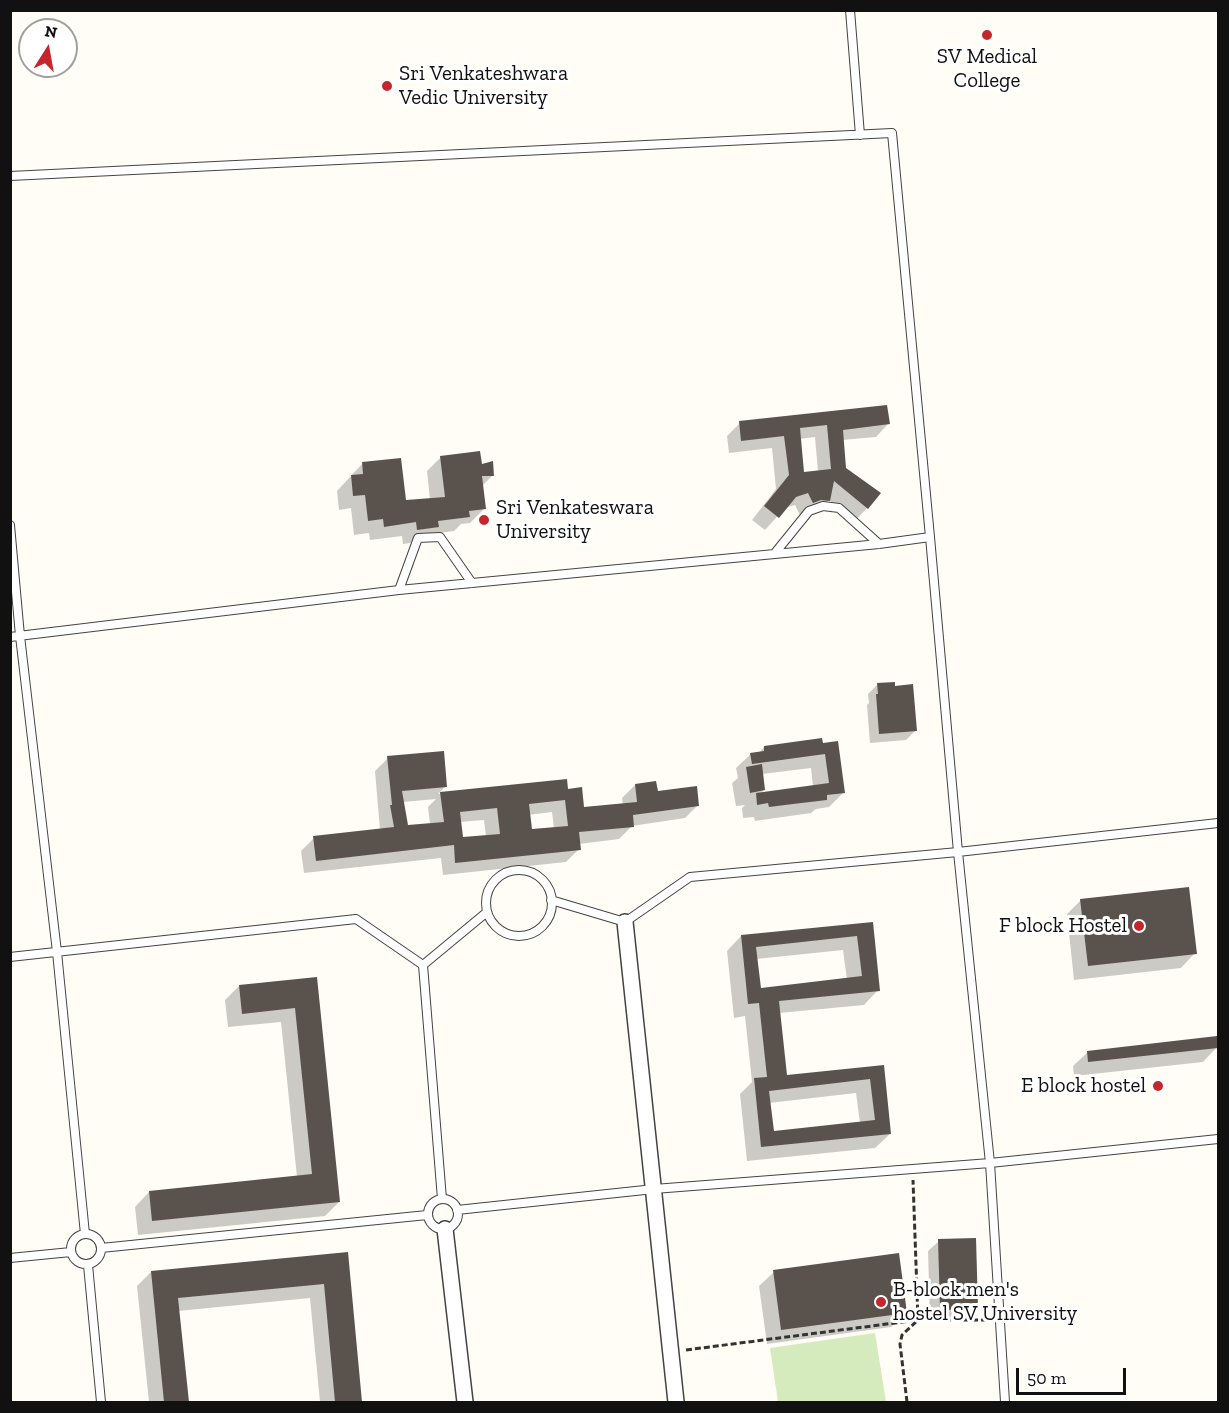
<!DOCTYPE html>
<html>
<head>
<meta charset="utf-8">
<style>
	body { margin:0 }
	#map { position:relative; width:1229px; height:1413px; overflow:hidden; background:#fffdf5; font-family:"Zilla Slab",serif }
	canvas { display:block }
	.frame { position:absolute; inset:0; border:12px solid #111; pointer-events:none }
	.north { position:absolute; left:18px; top:18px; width:60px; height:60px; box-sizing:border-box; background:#fff; border:2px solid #a0a0a0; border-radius:50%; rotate:11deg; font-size:16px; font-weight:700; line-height:24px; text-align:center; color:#111 }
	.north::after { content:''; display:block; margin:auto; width:21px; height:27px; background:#c4262e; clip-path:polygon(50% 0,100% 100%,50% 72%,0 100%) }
	.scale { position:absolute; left:1016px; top:1368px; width:110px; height:27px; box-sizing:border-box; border:3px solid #111; border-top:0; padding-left:8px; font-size:18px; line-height:21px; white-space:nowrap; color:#111; -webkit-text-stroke:4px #fff; paint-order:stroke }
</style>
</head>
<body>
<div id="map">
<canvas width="1229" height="1413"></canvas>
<div class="frame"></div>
<div class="north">N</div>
<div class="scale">50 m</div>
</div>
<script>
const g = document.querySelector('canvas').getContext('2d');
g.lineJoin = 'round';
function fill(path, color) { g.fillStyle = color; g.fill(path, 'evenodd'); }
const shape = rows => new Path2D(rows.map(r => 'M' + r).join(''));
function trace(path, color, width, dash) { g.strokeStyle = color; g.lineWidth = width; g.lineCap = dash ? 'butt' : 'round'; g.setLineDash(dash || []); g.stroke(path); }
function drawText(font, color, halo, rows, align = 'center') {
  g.font = font + ' "Zilla Slab",serif'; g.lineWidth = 6; g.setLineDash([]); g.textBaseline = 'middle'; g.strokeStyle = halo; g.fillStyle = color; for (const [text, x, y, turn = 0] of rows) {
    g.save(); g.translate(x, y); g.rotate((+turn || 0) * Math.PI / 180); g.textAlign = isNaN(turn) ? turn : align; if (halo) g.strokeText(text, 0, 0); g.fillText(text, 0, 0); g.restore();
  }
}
const green = shape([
	[875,1333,886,1402,778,1402,770,1348]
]);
const shadow = shape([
	[740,423,888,424,876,437,842,440,845,469,867,508,855,521,829,500,815,513,808,512,800,515,795,505,785,508,765,530,752,520,776,489,772,448,729,453,727,436],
	[815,437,818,472,802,474,799,439],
	[441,457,480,466,493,475,482,486,485,508,470,523,461,524,454,531,431,534,423,541,403,544,402,536,370,540,369,533,354,535,351,508,339,510,337,491,362,464,405,502,430,500,427,471],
	[878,684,916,730,906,740,870,743,867,705,869,703,868,694],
	[821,740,843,793,829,807,816,809,811,813,755,821,754,817,743,818,742,808,745,805,736,806,732,783,738,778,736,768,751,754,759,753,764,747],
	[811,768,813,787,760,794,764,790,762,774],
	[388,758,446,786,438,794,565,781,566,790,583,809,623,805,622,798,635,785,698,805,685,818,632,826,619,839,579,844,579,849,566,862,443,875,441,858,304,873,301,851,314,838,380,830,375,771],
	[436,799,428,807,430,824,407,827,403,802],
	[552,812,554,829,530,831,528,815],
	[484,820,486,837,461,839,460,822],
	[1081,900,1195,953,1181,968,1074,980,1067,914],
	[871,923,878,990,864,1005,779,1013,786,1076,883,1067,890,1134,875,1148,747,1161,740,1094,752,1082,745,1016,734,1018,727,951,741,936],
	[843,950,847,980,759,989,756,959],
	[856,1093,860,1123,773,1133,769,1103],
	[316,979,339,1202,325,1216,138,1235,135,1207,149,1192,297,1177,281,1022,228,1027,225,1000,239,986],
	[1217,1047,1203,1062,1074,1076,1073,1066,1088,1052],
	[939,1241,976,1308,966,1319,930,1320,928,1251],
	[346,1253,361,1402,320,1402,310,1298,178,1311,187,1402,149,1402,137,1286,151,1272],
	[774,1272,906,1312,891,1327,767,1344,759,1286]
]);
const building = shape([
	[887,405,890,424,843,430,846,468,881,493,868,509,834,481,830,501,821,500,813,503,808,493,796,497,779,518,764,506,789,475,784,436,741,441,739,421],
	[827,425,831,469,804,472,800,428],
	[480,451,482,464,493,461,494,476,482,476,486,509,469,511,470,517,438,521,439,527,417,530,416,522,384,527,383,519,368,521,365,495,353,496,351,475,363,474,362,462,401,458,406,500,445,497,440,456],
	[895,682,895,686,913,684,917,731,879,734,876,694,878,694,877,683],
	[822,738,823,743,838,741,845,793,827,795,827,800,793,804,769,807,768,803,757,805,756,793,829,783,825,754,752,764,750,753,764,751,764,746],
	[444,751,447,787,402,791,408,825,444,822,440,792,567,779,568,789,582,787,584,807,637,802,635,784,656,781,658,791,697,786,699,806,633,815,634,827,579,832,581,850,455,863,454,845,316,861,313,836,394,827,390,805,392,805,387,756],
	[565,800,568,826,532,829,529,804],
	[497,808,500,834,463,837,460,812],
	[762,764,765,790,750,793,746,767],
	[1189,887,1197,954,1088,966,1080,899],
	[873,922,880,991,779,1001,787,1075,884,1065,891,1134,761,1147,754,1078,767,1077,759,1003,748,1004,741,935],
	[857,936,862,976,761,988,756,947],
	[870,1079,875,1120,774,1131,769,1091],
	[317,977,340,1202,152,1221,149,1191,312,1174,295,1008,242,1014,239,985],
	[1217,1036,1218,1048,1088,1062,1087,1051],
	[976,1238,978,1309,940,1310,938,1239],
	[348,1252,362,1402,335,1402,324,1284,178,1298,189,1402,164,1402,151,1271],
	[899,1253,907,1313,781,1330,773,1270]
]);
const path = shape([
	[686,1350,918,1320,989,1320],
	[907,1402,900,1344,902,1335,918,1320,913,1180]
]);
const lane = shape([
	[850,10,860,135],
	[10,176,892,133,930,537,958,852,990,1163,1005,1402],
	[10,525,20,636,57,952,85,1234],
	[775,553,809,511,823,506,839,508,879,544],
	[399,590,418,538,440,537,472,583],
	[10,637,399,590,879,544,930,537],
	'486 903a33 33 0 1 1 66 0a33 33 0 1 1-66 0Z',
	[551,900,625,922,690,877,958,852,1218,823],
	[10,957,356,919,423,965,442,1199],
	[423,965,487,912],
	'428 1214a15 15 0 1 1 30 0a15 15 0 1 1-30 0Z',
	[457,1210,654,1189,990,1163,1218,1139],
	'71 1249a15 15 0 1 1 30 0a15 15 0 1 1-30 0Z',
	[101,1248,427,1215],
	[10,1258,71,1252],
	[88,1265,101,1402]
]);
const street = shape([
	[625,922,676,1402],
	[445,1229,465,1402]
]);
const markers = [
	[987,35,6,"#c4262e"],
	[387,86,6,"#c4262e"],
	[484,520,6,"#c4262e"],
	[1139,926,6,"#c4262e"],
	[1158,1086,6,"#c4262e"],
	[881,1302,6,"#c4262e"]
];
const poiNames = [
	["SV Medical",987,57,"center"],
	["College",987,81,"center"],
	["Sri Venkateshwara",399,74],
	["Vedic University",399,98],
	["Sri Venkateswara",496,508],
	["University",496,532],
	["F block Hostel",1127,926,"right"],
	["E block hostel",1146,1086,"right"],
	["B-block men's",893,1290],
	["hostel SV University",893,1314]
];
fill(green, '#d5ebbd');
fill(shadow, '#0003');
fill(building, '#5a524d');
trace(lane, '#444', 10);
trace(street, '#444', 18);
trace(path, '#333', 3, [6, 3]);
trace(lane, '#fff', 8);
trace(street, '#fff', 15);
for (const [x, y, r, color] of markers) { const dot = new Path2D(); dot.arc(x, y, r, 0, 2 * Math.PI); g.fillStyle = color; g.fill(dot); trace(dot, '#fff', 2); }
drawText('21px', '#111', '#fff', poiNames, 'left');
</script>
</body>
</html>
